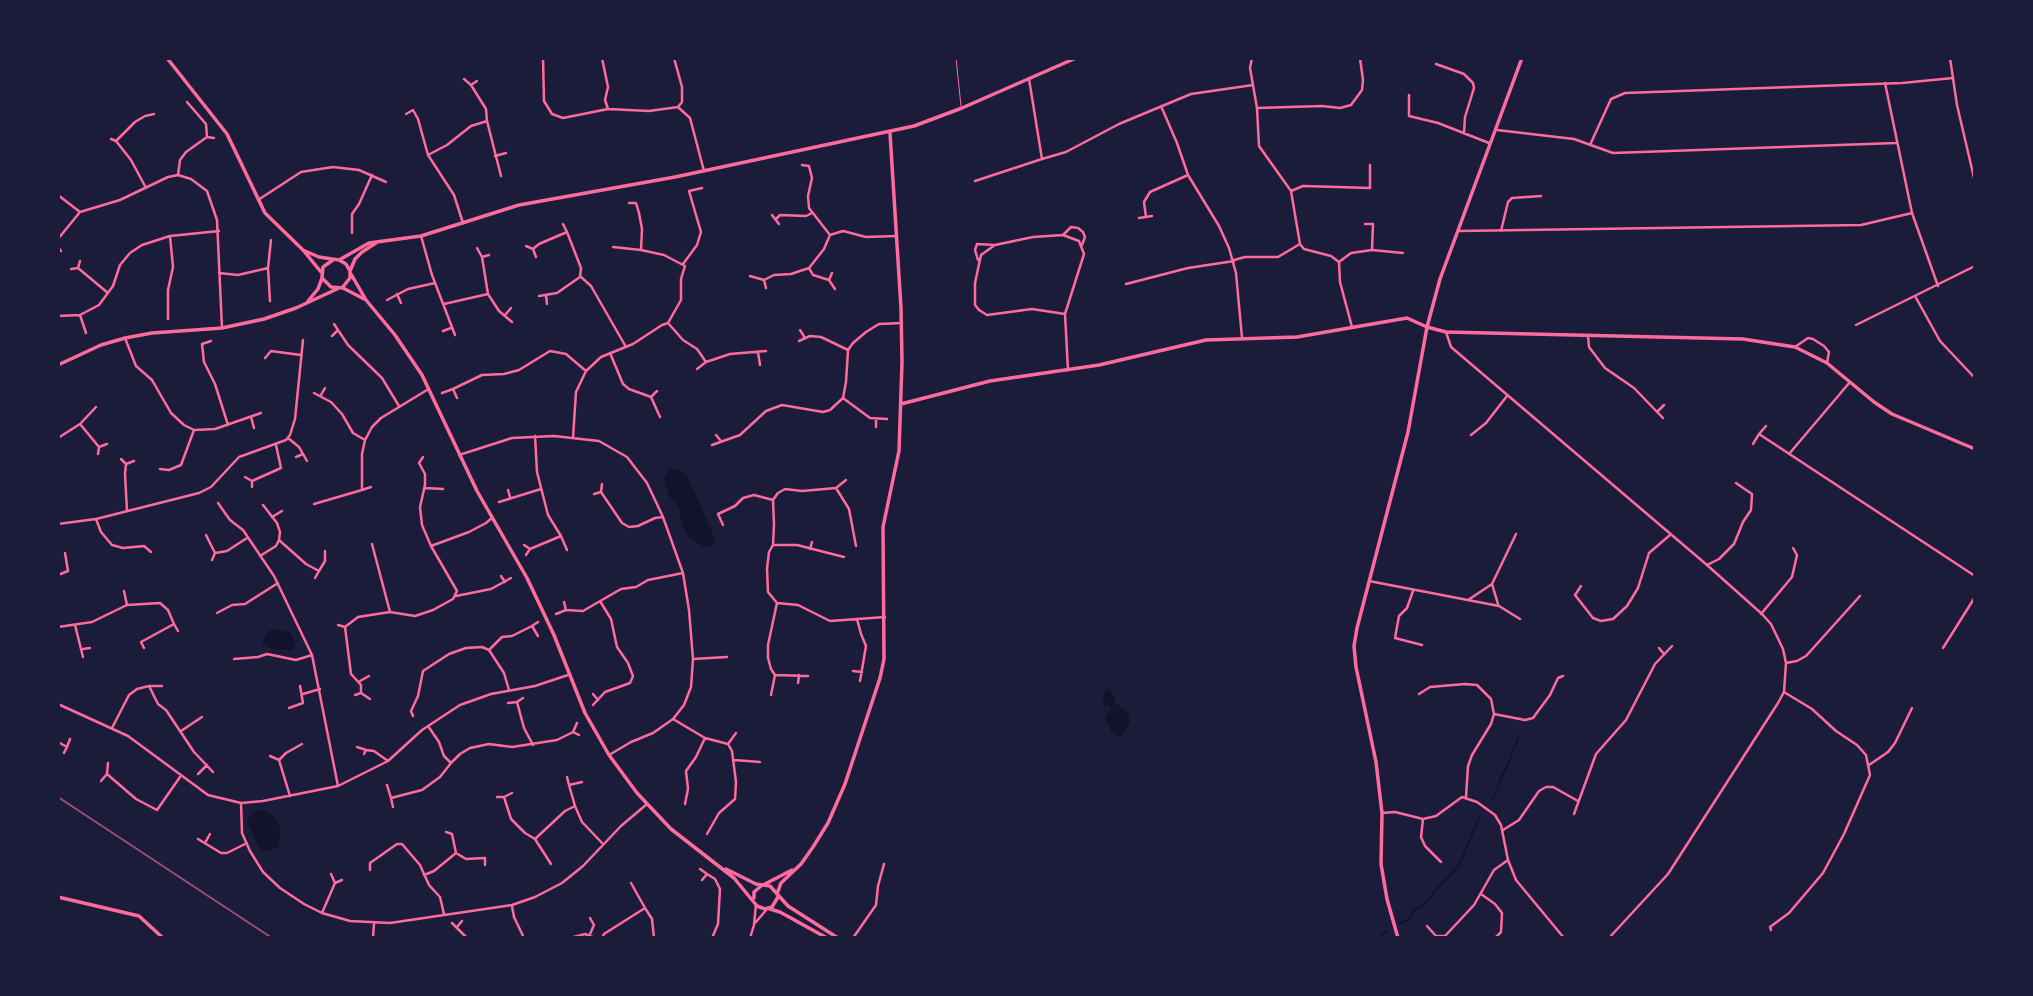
<!DOCTYPE html>
<html>
<head>
<meta charset="utf-8">
<style>
	body { margin:0 }
	#map { position:relative; width:2033px; height:996px; overflow:hidden; background:#1b1b3a; font-family:"Fira Sans Condensed",sans-serif }
	canvas { display:block }
	.frame { position:absolute; inset:0; border:60px solid #1b1b3a; pointer-events:none }
</style>
</head>
<body>
<div id="map">
<canvas width="2033" height="996"></canvas>
<div class="frame"></div>
</div>
<script>
const g = document.querySelector('canvas').getContext('2d');
g.lineJoin = 'round';
function fill(path, color) { g.fillStyle = color; g.fill(path, 'evenodd'); }
const shape = rows => new Path2D(rows.map(r => 'M' + r).join(''));
function trace(path, color, width, dash) { g.strokeStyle = color; g.lineWidth = width; g.lineCap = dash ? 'butt' : 'round'; g.setLineDash(dash || []); g.stroke(path); }
const water = shape([
	[670,468,681,471,688,478,713,534,715,542,710,546,704,547,696,542,688,536,682,525,679,508,669,496,664,478],
	[277,629,280,632,289,630,296,646,292,650,272,649,262,644,268,631],
	[1108,689,1115,697,1115,703,1128,713,1130,721,1121,737,1112,733,1105,718,1110,710,1110,706,1105,706,1103,702,1105,690],
	[261,810,271,814,278,823,280,830,279,846,268,851,263,851,258,845,247,821,252,814]
]);
const stream = shape([
	[1493,798,1518,739],
	[1400,923,1409,919,1414,910,1422,906,1459,865,1480,816],
	[1380,938,1386,931]
]);
const service = shape([
	[956,58,961,106]
]);
const minor = shape([
	[543,58,544,101,552,114,563,118,608,109,649,111,678,107,690,118,704,171],
	[602,58,608,87,605,100,608,109],
	[674,58,682,87,682,102,678,107],
	[1252,58,1250,68,1257,108,1259,146,1291,191,1300,244,1304,249,1331,256,1339,262,1340,282,1352,327],
	[1950,58,1957,105,1975,182],
	[1436,64,1464,74,1473,83,1474,88,1465,117,1464,133],
	[1885,83,1912,213,1938,286],
	[471,85,477,81],
	[1409,95,1409,116,1438,123,1489,143],
	[187,102,206,124,207,137],
	[1161,106,1177,143,1188,175,1219,226,1229,248,1236,273,1242,338],
	[1257,108,1322,106,1340,108,1351,105,1362,90,1363,80,1360,58],
	[406,114,413,110,418,119,428,155,454,195,463,223],
	[487,121,501,176],
	[1497,130,1574,139,1613,153,1896,143],
	[111,139,116,141,131,160,146,188],
	[116,141,135,122,145,116,154,114],
	[1590,145,1611,99,1625,93,1902,83,1953,78],
	[428,155,447,145,471,126,487,121,486,109,471,85,464,79],
	[495,156,506,153],
	[1042,159,1066,152,1119,124,1191,94,1253,85],
	[802,165,809,166,812,178,808,196,809,208,830,235],
	[178,175,180,160,186,152,207,137,214,138],
	[975,181,1042,159,1029,79],
	[1291,191,1303,186,1370,188,1370,165],
	[58,195,80,212],
	[258,200,301,172,333,167,359,170,386,182],
	[772,215,779,224],
	[1146,217,1144,202,1150,192,1188,175],
	[1139,218,1152,216],
	[776,219,780,215,806,216,812,213],
	[563,224,567,232],
	[1365,224,1373,224,1372,250],
	[1458,231,1861,225,1912,213],
	[1501,231,1508,202,1512,198,1541,196],
	[352,233,352,214,359,204,372,175],
	[1063,235,1071,227,1078,228,1083,232,1085,237,1082,245],
	[421,236,432,275,455,335],
	[58,239,80,212,120,200,168,177,178,175,191,179,207,191,217,220,222,328],
	[526,246,533,249],
	[58,247,61,251],
	[613,247,641,250],
	[477,248,482,257],
	[536,257,533,249,539,244,567,232,581,268,580,277],
	[978,260,975,250,977,244,995,245],
	[1234,260,1245,257,1278,257,1300,244],
	[1339,262,1351,253,1372,250,1403,253],
	[683,264,697,245,701,232,689,191,702,188],
	[78,268,108,293],
	[268,268,271,240],
	[809,268,813,275,829,280,835,289],
	[71,269,78,268,80,261],
	[219,273,238,275,268,268,270,301],
	[750,276,764,280,774,275,791,274,809,268,824,249,830,235,843,231,866,237,897,236],
	[581,277,591,286,626,347],
	[764,280,766,288],
	[829,280,832,273],
	[1126,284,1188,268,1234,261],
	[397,294,401,303],
	[488,294,499,311,512,322],
	[546,295,547,304],
	[539,296,557,293,580,277],
	[1915,296,1940,341,1973,376],
	[387,300,408,289,435,283],
	[444,304,488,294,482,257,489,255],
	[1065,314,1084,254,1079,241,1063,235,1033,237,995,245,981,255,975,283,975,305,979,310,987,315,1032,309,1065,314,1068,370],
	[80,315,86,333],
	[505,315,511,308],
	[58,316,80,315,99,305,113,286,120,265,130,253,142,245,170,236,219,231],
	[168,319,168,290,173,267,170,236],
	[668,323,683,340,697,349,706,362,730,354,766,351],
	[334,324,348,345,382,378,399,406],
	[1856,325,1975,266],
	[800,330,805,338],
	[443,331,451,328],
	[1446,332,1451,347,1707,565,1762,614,1771,624,1783,649,1786,663,1784,692,1778,703,1668,874,1609,938],
	[332,336,337,331],
	[1588,336,1589,347,1605,368,1634,388,1663,418],
	[125,338,136,366,152,380,171,413,184,425,194,430,215,429,261,413],
	[211,341,202,344,204,362,215,384,228,425],
	[799,341,810,336,821,337,848,350],
	[1795,347,1808,338,1813,339,1824,346,1829,352,1827,363],
	[758,352,760,365],
	[610,353,623,384,629,389,651,397,657,391],
	[265,358,271,351,301,355],
	[697,369,706,362],
	[314,393,331,402,342,414,353,433,365,440],
	[442,393,453,389],
	[321,395,325,388],
	[651,397,660,417],
	[457,398,453,389,482,375,504,374,519,370,550,351,566,354,586,371],
	[843,398,870,418,887,419],
	[1657,412,1664,405],
	[251,417,254,428],
	[876,419,876,427],
	[80,424,99,447,98,454],
	[1759,434,1766,426],
	[716,435,721,441],
	[1471,435,1486,423,1507,396],
	[58,438,80,424,96,407],
	[288,438,299,447,307,461],
	[573,438,576,392,586,371,601,357,633,344,662,325,668,323,681,300,681,279,685,266,664,255,641,250,642,229,639,213,636,203,629,203],
	[1753,444,1759,434,1975,576],
	[712,445,740,435,766,411,782,405,823,412,830,410,843,398,846,382,848,350,853,343,866,332,879,324,902,323],
	[99,447,107,444],
	[1789,454,1850,382],
	[459,455,512,438,554,436,599,441,627,457,647,483,663,517,683,573,689,610,693,659,691,687,684,705,673,719,653,733,631,742,609,755],
	[296,457,303,454],
	[423,457,419,463,425,474,425,485,420,507,422,525,431,546],
	[121,459,126,464],
	[160,469,169,470,181,465,194,430],
	[245,477,252,481],
	[252,487,252,481,281,468,276,445],
	[425,488,443,489],
	[836,488,846,480],
	[362,490,371,487],
	[508,490,510,497],
	[601,492,602,484],
	[594,494,601,492,622,523,629,527,638,526,655,518,663,517],
	[499,502,541,489],
	[218,503,230,520,243,530,274,576,312,655,338,786],
	[314,504,362,490,362,454,365,440,372,427,381,418,427,390],
	[263,505,277,523,280,532,279,540],
	[127,511,125,474,126,464,134,461],
	[272,517,282,511],
	[96,519,101,532,112,545,123,548,144,546,151,552],
	[58,524,96,519,199,493,211,487,239,457,286,440,290,435,295,419,303,340],
	[723,525,718,514,735,506,743,498,754,495,773,500],
	[206,535,215,553,227,551,247,538],
	[561,536,567,550],
	[372,544,390,612],
	[524,545,530,549],
	[773,545,797,545,844,557],
	[856,546,849,509,836,488,802,491,785,489,778,493,773,500,774,525,773,545,769,552,767,569,768,592,777,603,798,605,830,621,885,617],
	[810,549,812,542],
	[526,555,530,549,561,536,548,515,537,472,535,436],
	[260,556,276,546,279,540,306,564,319,571,325,561,325,551],
	[212,560,215,553],
	[1707,565,1719,559,1734,544,1743,522,1751,510,1752,494,1736,483],
	[58,575,68,571,65,553],
	[501,576,505,582],
	[315,578,319,571],
	[1369,581,1499,606,1520,619],
	[1492,584,1498,604],
	[1581,586,1575,595,1593,618,1601,621,1613,619,1627,606,1638,588,1649,553,1670,535],
	[124,591,127,605],
	[1413,591,1407,608,1399,616,1395,638,1422,645],
	[456,596,491,589,511,578],
	[1468,600,1492,584,1516,534],
	[564,602,566,610],
	[777,603,768,645,768,658,771,669,775,675,808,676],
	[217,613,232,605,245,604,278,583],
	[556,614,566,610,583,611,621,589,636,587,648,580,683,573],
	[1761,614,1792,577,1797,555,1793,548],
	[857,619,861,634,866,646,860,681],
	[174,624,178,631],
	[75,625,83,657],
	[338,625,345,627],
	[532,626,538,622],
	[58,627,92,622,127,605,160,603,168,610,174,624,141,642,144,648],
	[1659,648,1664,654],
	[1943,648,1975,597],
	[83,649,90,648],
	[489,650,502,637,512,636,532,626,538,636],
	[234,659,258,657,267,654,296,660,312,655],
	[693,659,727,657],
	[1786,663,1797,661,1806,656,1860,596],
	[853,671,862,672],
	[360,681,369,676],
	[798,683,799,675],
	[149,686,162,686],
	[361,693,370,699],
	[303,694,320,689],
	[593,694,598,700],
	[1419,694,1430,687,1465,684,1477,685,1491,699,1494,714,1491,724,1472,755,1468,766,1466,797],
	[355,695,361,693,361,685,351,674,345,627,358,617,390,612,415,616,433,610,453,599,457,591,431,546,469,532,486,523,492,518],
	[771,695,775,675],
	[517,702,523,698],
	[508,703,517,702,524,728,533,745],
	[58,704,128,736,208,795,241,803,263,801,338,786,388,761,422,730,460,705,491,694,535,686,568,675],
	[593,705,605,692,630,683,633,676,628,663,617,647,611,619,600,601],
	[289,708,303,703,300,686],
	[1494,714,1525,720,1533,718,1550,695,1558,678,1563,676],
	[413,716,411,711,418,696,423,671,449,654,466,648,482,647,489,650,504,673,509,690],
	[673,719,705,738,728,744,732,751,736,782,735,799,719,813,707,834],
	[428,726,439,742,444,756,451,763,460,754,470,748,489,744,512,747,557,740,573,732,577,723],
	[112,728,129,695,137,689,149,686,158,704,166,710,194,752,213,772],
	[181,731,202,717],
	[573,732,579,735],
	[58,742,67,747,64,753],
	[728,744,736,733],
	[67,747,70,739],
	[357,747,366,750],
	[364,754,366,750,374,751,388,761],
	[270,756,279,760],
	[734,760,760,762],
	[1869,765,1888,752,1895,743,1912,708],
	[107,774,108,763],
	[198,774,207,765],
	[567,777,569,785],
	[101,781,107,774,136,799,157,810,180,777],
	[582,782,569,785,575,806,582,822,603,844],
	[387,785,391,798,422,790,440,777,451,763],
	[512,793,504,797,511,819,525,833,535,839,565,811,575,806],
	[290,796,279,760,286,753,302,744],
	[497,797,504,797],
	[391,798,393,807],
	[241,803,242,833,250,851,263,872,280,888,304,904,322,913,350,921,390,923,512,905,535,897,562,883,583,866,621,826,647,804],
	[685,804,688,789,686,771,696,757,705,738],
	[1382,813,1395,812,1423,819,1436,816,1462,797,1477,802,1495,815,1501,825,1508,860,1516,880,1564,938],
	[1574,814,1596,754,1626,720,1655,664,1672,646],
	[1423,819,1421,837,1425,846,1441,862],
	[1503,830,1519,820,1539,791,1546,787,1553,787,1578,801],
	[446,832,452,834,456,853],
	[198,839,221,853,227,853,247,843],
	[535,839,551,864],
	[205,843,210,834],
	[700,869,707,874],
	[370,870,370,863,397,844,402,844,420,865,429,885,440,897,444,914],
	[331,874,335,883],
	[424,875,434,871,456,853,466,859,485,858,485,865],
	[702,880,707,874,715,879,720,889,718,924,712,938],
	[631,883,645,908],
	[1481,894,1495,904,1502,913,1501,932,1495,938],
	[512,906,514,917,524,938],
	[322,913,335,883,342,880],
	[590,918,594,925,590,934],
	[756,922,767,909],
	[452,923,467,938],
	[1427,926,1436,936,1445,936,1474,905,1494,870,1508,860],
	[457,927,462,921],
	[1771,930,1770,927,1789,913,1823,873,1844,834,1870,775,1866,755,1857,745,1836,731,1812,709,1784,692],
	[373,938,374,923],
	[570,938,585,934,595,938],
	[602,938,604,934,645,908,652,919,654,938],
	[750,938,754,925,756,904],
	[853,938,876,905,878,886,884,864]
]);
const tertiary = shape([
	[167,58,227,134,265,213,303,250,321,272],
	[305,251,319,257,339,260,346,264,350,271,350,278,342,288,331,287,322,278,323,267,333,260],
	[339,260,369,243,421,236,519,205,675,177,914,126,962,108,1076,58],
	[350,271,355,259,362,252,376,243],
	[351,274,366,300,395,335,422,375,477,491,527,578,554,635,585,713,609,755,637,793,671,829,734,878,757,906,765,909,772,907,778,897],
	[343,288,364,299],
	[308,301,318,289,322,278],
	[58,365,101,345,125,338,152,333,222,328,264,319,296,308,337,289],
	[901,404,990,381,1099,365,1206,340,1297,337,1407,318,1427,327,1446,332,1743,339,1795,347,1827,363,1874,402,1892,414,1975,449],
	[726,869,756,884,770,886,788,906,838,938],
	[765,884,792,870],
	[777,894,781,883,801,864,813,847,828,823,845,784,880,678,884,659,883,527,899,451,902,362,901,308,890,133],
	[58,897,139,916,163,938],
	[754,898,754,892,761,886],
	[770,909,780,912,827,938]
]);
const secondary = shape([
	[1398,938,1387,899,1381,864,1382,813,1376,762,1356,667,1354,646,1357,628,1408,432,1427,327,1440,279,1522,58]
]);
const rail = shape([
	[58,797,272,938]
]);
fill(water, '#12122b');
trace(stream, '#12122b', 2);
trace(service, '#ff6b9d', 1);
trace(minor, '#ff6b9d', 2.5);
trace(tertiary, '#ff6b9d', 3.5);
trace(secondary, '#ff6b9d', 3.5);
trace(rail, '#a44b75', 2);
</script>
</body>
</html>
